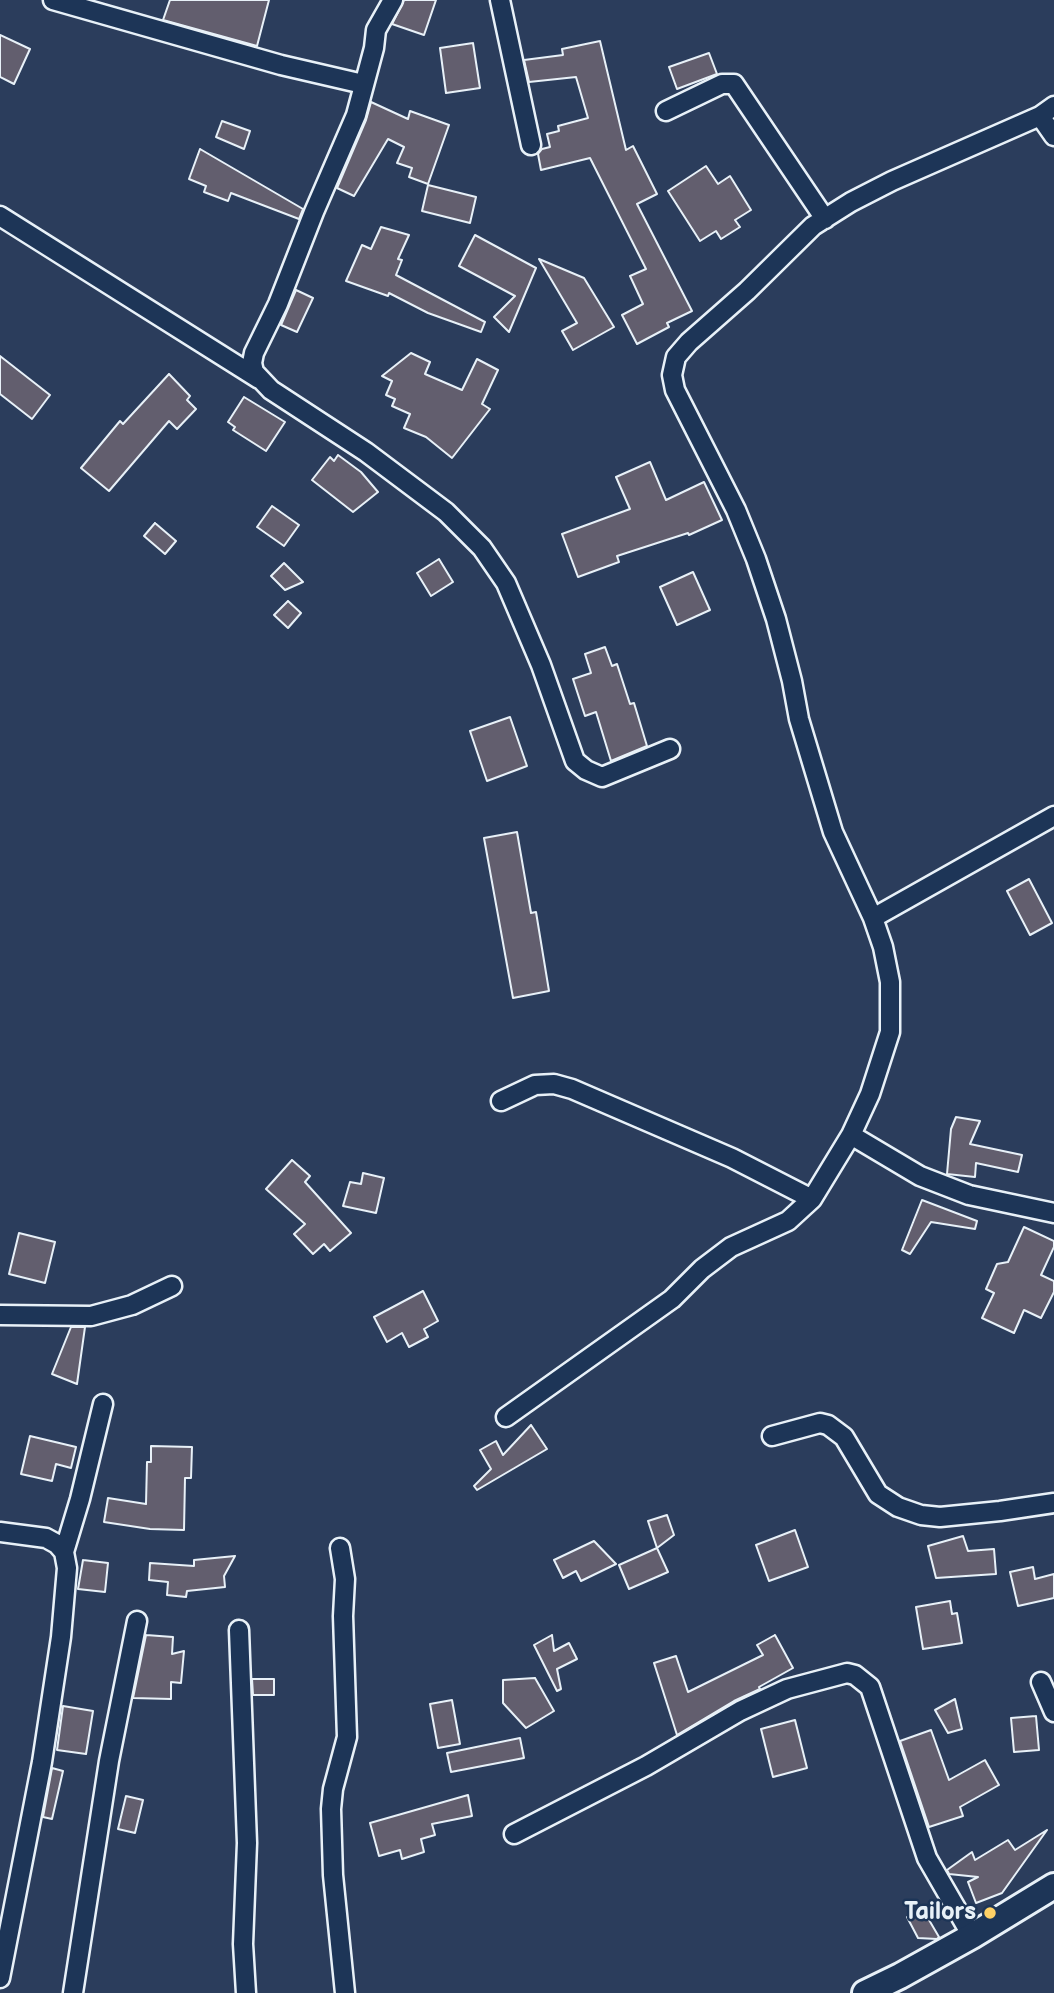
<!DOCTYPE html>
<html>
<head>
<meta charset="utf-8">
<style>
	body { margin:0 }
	canvas { display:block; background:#2b3d5c }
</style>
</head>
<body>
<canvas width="1054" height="1993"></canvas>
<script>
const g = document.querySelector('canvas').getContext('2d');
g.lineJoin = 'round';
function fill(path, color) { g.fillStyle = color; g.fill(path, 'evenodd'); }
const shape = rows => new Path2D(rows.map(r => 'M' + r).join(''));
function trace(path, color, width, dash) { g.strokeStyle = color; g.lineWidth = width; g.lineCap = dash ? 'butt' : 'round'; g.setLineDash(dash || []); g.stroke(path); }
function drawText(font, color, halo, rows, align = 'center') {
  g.font = font + ' "Balsamiq Sans",sans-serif'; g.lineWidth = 5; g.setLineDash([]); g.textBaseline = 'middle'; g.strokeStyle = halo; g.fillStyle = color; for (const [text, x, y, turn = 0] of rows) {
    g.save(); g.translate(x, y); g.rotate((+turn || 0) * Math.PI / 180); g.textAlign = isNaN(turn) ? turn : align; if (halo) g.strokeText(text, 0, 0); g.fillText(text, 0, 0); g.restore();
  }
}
const building = shape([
	[170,0,269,0,257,46,163,20,170,0],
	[404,0,436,0,424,35,392,24,404,0],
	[0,35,30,49,14,84,0,77,0,35],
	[600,41,626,150,633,146,657,194,637,204,692,311,667,323,669,327,637,344,622,315,643,304,630,276,646,269,590,158,541,170,538,154,542,149,550,147,547,134,559,131,558,126,588,118,576,77,529,82,524,60,563,55,562,49,600,41],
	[473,43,480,88,446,93,440,48,473,43],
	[709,53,717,74,677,89,669,67,709,53],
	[371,102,408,119,410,111,449,125,428,184,409,177,412,168,397,163,404,147,388,139,354,196,337,188,366,120,371,102],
	[222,121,250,131,244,149,216,137,222,121],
	[200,149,303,209,299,219,231,193,228,201,204,192,206,186,189,179,200,149],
	[706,166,718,184,730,176,751,210,735,220,740,227,721,239,716,231,700,241,668,191,706,166],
	[428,185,476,197,470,223,422,211,428,185],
	[381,227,409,235,398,259,402,260,396,275,485,322,481,332,428,313,389,293,388,296,346,281,362,245,371,249,381,227],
	[475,235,536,268,509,332,494,317,515,296,459,266,475,235],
	[539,259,584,278,614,327,573,350,562,331,577,323,539,259],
	[296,290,313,298,297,332,281,325,296,290],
	[411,353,430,362,425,374,462,390,477,359,498,370,482,404,490,409,452,458,426,437,404,428,410,414,392,406,395,399,386,395,392,381,382,376,411,353],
	[0,356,50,395,32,419,0,394,0,356],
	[169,374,190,396,187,400,196,409,177,429,169,421,109,491,81,468,120,421,123,424,169,374],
	[244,397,285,422,266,451,233,430,235,427,228,422,244,397],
	[338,455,361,472,378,492,353,512,312,480,330,457,334,461,338,455],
	[650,462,666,500,704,482,722,520,689,535,688,533,617,556,619,562,578,577,562,534,630,509,616,477,650,462],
	[272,506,299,525,284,546,257,527,272,506],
	[155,523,176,541,165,554,144,536,155,523],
	[439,559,453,582,431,596,417,573,439,559],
	[284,563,303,582,285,590,271,576,284,563],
	[693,572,710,610,677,625,660,587,693,572],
	[288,601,301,613,288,628,274,615,288,601],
	[605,647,612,666,617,664,630,704,634,703,647,746,611,761,596,712,585,716,573,679,591,673,585,654,605,647],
	[510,717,527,766,487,781,470,731,510,717],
	[517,832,531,913,536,912,549,991,513,998,484,838,517,832],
	[1029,879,1052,923,1030,935,1007,891,1029,879],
	[956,1117,980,1121,970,1144,1022,1155,1018,1172,976,1163,975,1177,947,1174,951,1129,956,1117],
	[292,1160,310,1176,305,1182,351,1233,330,1251,324,1244,313,1254,294,1234,305,1224,266,1189,292,1160],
	[363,1173,384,1178,376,1213,343,1206,350,1182,361,1184,363,1173],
	[922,1200,977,1221,975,1229,931,1222,910,1254,902,1250,922,1200],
	[1024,1227,1054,1241,1054,1247,1041,1275,1054,1281,1054,1292,1041,1318,1024,1310,1014,1333,982,1318,994,1293,986,1289,997,1264,1008,1262,1024,1227],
	[19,1233,55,1242,45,1283,9,1274,19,1233],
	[423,1291,438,1321,424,1329,428,1337,409,1347,402,1333,387,1342,374,1317,423,1291],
	[71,1327,85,1327,77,1384,52,1374,71,1327],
	[531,1425,547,1449,477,1490,474,1486,491,1469,480,1450,496,1441,503,1455,531,1425],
	[30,1436,76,1447,71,1468,56,1464,52,1481,21,1474,30,1436],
	[151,1446,192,1447,191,1478,185,1478,184,1530,150,1529,104,1522,108,1498,146,1504,147,1462,151,1462,151,1446],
	[667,1515,674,1535,657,1548,648,1521,667,1515],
	[795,1530,808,1567,769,1581,756,1545,795,1530],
	[963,1536,968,1551,994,1549,996,1574,936,1578,928,1546,963,1536],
	[594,1541,616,1564,581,1581,576,1571,563,1578,554,1560,594,1541],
	[657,1548,668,1572,629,1589,619,1565,657,1548],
	[235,1556,224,1576,225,1587,187,1591,186,1597,167,1595,168,1582,149,1580,150,1563,194,1566,194,1560,235,1556],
	[83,1560,108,1563,105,1592,78,1589,83,1560],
	[1033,1567,1035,1579,1054,1574,1054,1598,1018,1606,1010,1572,1033,1567],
	[950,1601,952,1614,957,1613,962,1643,923,1649,916,1607,950,1601],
	[146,1635,173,1637,172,1654,184,1651,181,1683,171,1682,171,1699,133,1698,146,1635],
	[552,1635,554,1651,569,1643,577,1659,557,1669,561,1689,557,1691,534,1645,552,1635],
	[775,1635,793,1668,759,1687,760,1689,734,1701,677,1735,654,1663,676,1656,688,1692,763,1655,757,1645,775,1635],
	[535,1678,554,1711,526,1728,503,1703,503,1680,535,1678],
	[252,1679,274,1679,274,1695,253,1695,252,1679],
	[955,1699,962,1729,948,1733,935,1710,955,1699],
	[452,1700,460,1744,438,1748,430,1704,452,1700],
	[63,1706,93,1711,86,1754,57,1750,63,1706],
	[1036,1716,1039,1750,1014,1752,1011,1718,1036,1716],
	[795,1720,807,1768,773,1777,761,1729,795,1720],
	[931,1730,949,1780,985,1760,999,1785,960,1807,963,1816,929,1827,900,1741,931,1730],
	[520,1738,524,1758,451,1772,447,1753,520,1738],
	[52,1768,63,1771,52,1819,43,1817,52,1768],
	[468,1795,472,1816,432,1824,435,1835,421,1839,424,1852,402,1859,400,1850,379,1856,370,1823,468,1795],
	[126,1796,143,1800,135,1833,118,1829,126,1796],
	[1047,1830,1002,1893,976,1903,968,1882,978,1877,949,1874,947,1870,972,1852,975,1860,1008,1840,1015,1850,1047,1830],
	[922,1908,939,1937,937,1939,918,1938,907,1917,922,1908]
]);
const street = shape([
	[53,0,281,65,363,84],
	[393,0,376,30,374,48,356,115,314,212,278,304,254,353,252,363,254,372,271,390,366,452,446,512,482,548,506,583,541,665,575,761,586,770,602,777,670,749],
	[500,0,531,145],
	[666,111,722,84,734,84,825,219],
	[1040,116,1054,136],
	[0,216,259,379],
	[873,918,1054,816],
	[501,1101,535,1085,554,1084,572,1089,732,1158,812,1199],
	[851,1135,920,1176,969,1195,1054,1213],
	[0,1315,91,1316,132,1305,172,1286],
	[506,1417,672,1299,702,1269,731,1247,788,1221,812,1199,851,1135,870,1094,890,1032,890,982,883,947,873,918,833,832,799,719,792,681,776,619,756,559,736,510,675,390,672,375,676,357,689,342,747,291,813,226,851,202,892,181,1040,116,1054,106],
	[772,1436,820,1423,828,1425,844,1437,878,1494,898,1507,921,1515,940,1517,1000,1511,1054,1503],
	[0,1532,46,1538,57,1544,64,1552,67,1568,61,1637,42,1762,0,1978],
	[340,1548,345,1579,343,1616,347,1737,333,1789,331,1809,333,1875,345,1993],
	[64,1552,80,1499,103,1404],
	[239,1630,247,1843,243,1944,246,1993],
	[1041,1682,1054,1712],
	[514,1834,646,1766,740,1711,787,1689,847,1673,855,1675,870,1687,927,1858,972,1936],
	[73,1993,109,1761,137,1621]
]);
const secondary = shape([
	[865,1993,900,1976,972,1936,1054,1886]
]);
const markers = [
	[990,1913,7,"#ffd166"]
];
const poiNames = [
	["Tailors",976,1913]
];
fill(building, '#625e6e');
trace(building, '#e8f1f8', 2);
trace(street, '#e8f1f8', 23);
trace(secondary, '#e8f1f8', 30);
trace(street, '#1d3557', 18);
trace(secondary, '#1d3557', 24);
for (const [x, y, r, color] of markers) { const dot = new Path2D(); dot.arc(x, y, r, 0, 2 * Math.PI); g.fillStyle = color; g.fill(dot); trace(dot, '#1d3557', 2.5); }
drawText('bold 24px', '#e8f1f8', '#1d3557', poiNames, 'right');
</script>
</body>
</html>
